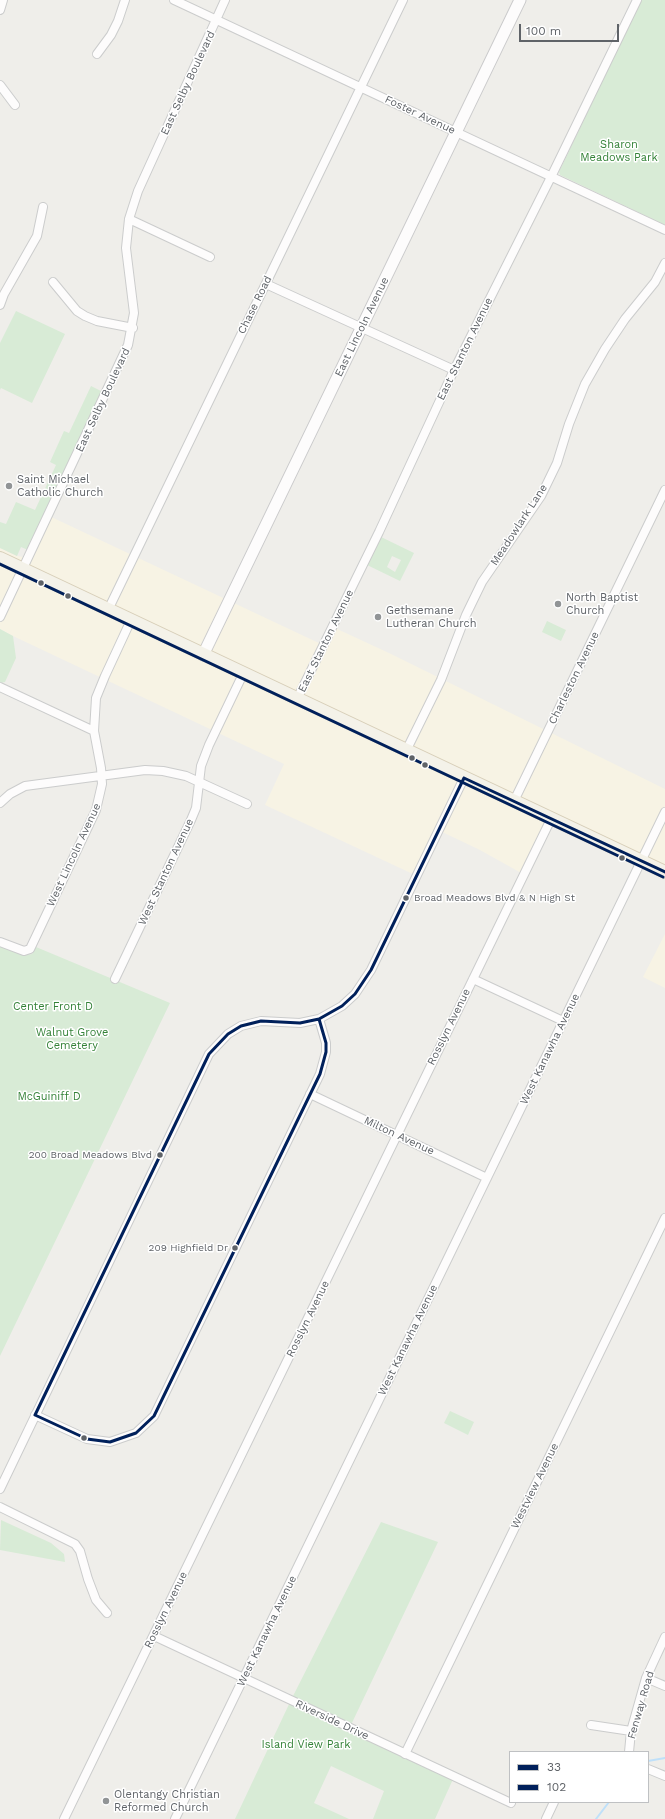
<!DOCTYPE html>
<html>
<head>
<meta charset="utf-8">
<style>
	body { margin:0 }
	#map { position:relative; width:665px; height:1819px; overflow:hidden; background:#efeeea; font-family:"Work Sans",sans-serif }
	canvas { display:block }
	.legend { position:absolute; left:509px; top:1751px; width:140px; height:52px; box-sizing:border-box; background:#fff; border:1px solid #bfc1c3; margin:0; padding:5px 7px; list-style:none; font-size:12px; color:#5f6368 }
	.legend li { display:flex; align-items:center; gap:8px; height:20px }
	.legend b { width:20px; border:1px solid #bfc1c3 }
	.scale { position:absolute; left:519px; top:24px; width:100px; height:18px; box-sizing:border-box; border:2px solid #5f6368; border-top:0; padding-left:5px; font-size:12px; line-height:14px; white-space:nowrap; color:#5f6368; -webkit-text-stroke:3px #fff; paint-order:stroke }
</style>
</head>
<body>
<div id="map">
<canvas width="665" height="1819"></canvas>
<ul class="legend">
<li><b style="height:5px;background:#00205b"></b>33</li>
<li><b style="height:5px;background:#00205b"></b>102</li>
</ul>
<div class="scale">100 m</div>
</div>
<script>
const g = document.querySelector('canvas').getContext('2d');
g.lineJoin = 'round';
function fill(path, color) { g.fillStyle = color; g.fill(path, 'evenodd'); }
const shape = rows => new Path2D(rows.map(r => 'M' + r).join(''));
function trace(path, color, width, dash) { g.strokeStyle = color; g.lineWidth = width; g.lineCap = dash ? 'butt' : 'round'; g.setLineDash(dash || []); g.stroke(path); }
function drawText(font, color, halo, rows, align = 'center') {
  g.font = font + ' "Work Sans",sans-serif'; g.lineWidth = 3; g.setLineDash([]); g.textBaseline = 'middle'; g.strokeStyle = halo; g.fillStyle = color; for (const [text, x, y, turn = 0] of rows) {
    g.save(); g.translate(x, y); g.rotate((+turn || 0) * Math.PI / 180); g.textAlign = isNaN(turn) ? turn : align; if (halo) g.strokeText(text, 0, 0); g.fillText(text, 0, 0); g.restore();
  }
}
const commercial = shape([
	[45,514,323,645,335,628,389,653,665,789,665,873,550,818,523,874,480,850,438,830,415,875,265,805,284,764,13,636,0,629,0,548,17,556,23,557],
	[665,934,665,988,643,977]
]);
const green = shape([
	[641,0,665,0,665,225,560,175,559,172],
	[16,311,65,334,32,403,1,388,0,390,0,343],
	[91,386,103,392,28,550,21,547,17,556,0,548,0,522,6,524,16,502,35,510,56,465,50,462,64,431,69,433],
	[379,536,414,553,400,581,365,564],
	[392,556,401,560,395,572,387,567],
	[547,621,566,630,561,641,542,632],
	[0,629,13,636,16,658,5,682,0,683],
	[0,945,24,955,32,954,36,947,170,1003,0,1356],
	[450,1411,474,1422,468,1435,444,1423],
	[1,1520,51,1543,64,1554,65,1562,0,1550],
	[381,1522,438,1542,350,1727,454,1777,435,1819,373,1819,384,1791,331,1766,314,1803,349,1819,235,1819,291,1700]
]);
const stream = shape([
	[648,1761,665,1758],
	[596,1819,609,1802]
]);
const minor = shape([
	[174,0,665,230],
	[0,10,3,0],
	[97,54,111,35,118,21,125,0],
	[0,85,15,105],
	[129,219,210,257],
	[53,282,77,311,85,316,97,321,133,328],
	[266,284,454,370],
	[0,305,4,294,37,236,43,207],
	[108,610,403,0],
	[0,617,128,345,134,313,126,248,129,219,138,191,225,0],
	[0,687,94,731],
	[297,699,379,532,454,370,551,177,637,0],
	[406,751,441,680,466,615,482,582,541,496,557,463,569,424,585,384,605,349,625,319,655,282,665,263],
	[514,801,665,490],
	[0,803,10,794,25,786,145,770,163,771,186,776,247,804],
	[0,942,24,951,30,949,96,810,102,784,101,768,94,731,96,698,105,676,131,620],
	[115,979,191,820,196,808,201,766,209,745,243,674],
	[473,979,563,1021],
	[310,1094,487,1178],
	[35,1415,87,1439,110,1442,136,1433,154,1416,320,1074,326,1052,326,1043,319,1019],
	[0,1489,209,1054,228,1034,241,1026,261,1021,300,1023,319,1019,342,1006,355,994,371,970,464,778],
	[0,1507,75,1544,80,1551,88,1579,96,1600,107,1613],
	[154,1636,511,1803],
	[646,1678,665,1686],
	[591,1725,631,1731],
	[629,1752,631,1731,646,1678,665,1637],
	[405,1754,665,1218],
	[648,1769,665,1776],
	[64,1819,551,819],
	[175,1819,665,812],
	[546,1819,554,1802]
]);
const secondary = shape([
	[203,655,520,0]
]);
const primary = shape([
	[0,558,665,872]
]);
const bus1 = shape([
	[464,778,665,872],
	[35,1415,209,1054,228,1034,241,1026,261,1021,300,1023,319,1019,342,1006,355,994,371,970,464,778],
	[35,1415,87,1439,110,1442,136,1433,154,1416,320,1074,326,1052,326,1043,319,1019]
]);
const bus2 = shape([
	[0,564,663,877]
]);
const markers = [
	[9,486,4,"#919496"],
	[41,583,3.5,"#5f6368"],
	[68,596,3.5,"#5f6368"],
	[558,604,4,"#919496"],
	[378,617,4,"#919496"],
	[412,758,3.5,"#5f6368"],
	[425,765,3.5,"#5f6368"],
	[622,858,3.5,"#5f6368"],
	[406,898,3.5,"#5f6368"],
	[160,1155,3.5,"#5f6368"],
	[235,1248,3.5,"#5f6368"],
	[84,1438,3.5,"#5f6368"],
	[106,1801,4,"#919496"]
];
const busNames = [
	["Broad Meadows Blvd & N High St",414,898,"left"],
	["200 Broad Meadows Blvd",152,1155],
	["209 Highfield Dr",228,1248]
];
const streetNames = [
	["East Selby Boulevard",188,83,-65],
	["Foster Avenue",420,115,25],
	["Chase Road",255,305,-64],
	["East Lincoln Avenue",362,327,-64],
	["East Stanton Avenue",465,349,-64],
	["East Selby Boulevard",103,400,-65],
	["Meadowlark Lane",519,525,-57],
	["East Stanton Avenue",326,641,-64],
	["Charleston Avenue",574,678,-64],
	["West Lincoln Avenue",74,855,-65],
	["West Stanton Avenue",166,872,-65],
	["Rosslyn Avenue",449,1027,-64],
	["West Kanawha Avenue",550,1049,-64],
	["Milton Avenue",399,1136,25],
	["Rosslyn Avenue",308,1319,-64],
	["West Kanawha Avenue",408,1340,-64],
	["Westview Avenue",535,1486,-64],
	["Rosslyn Avenue",166,1610,-64],
	["West Kanawha Avenue",267,1631,-64],
	["Fenway Road",641,1705,-74],
	["Riverside Drive",332,1720,25]
];
const parkNames = [
	["Sharon",619,145],
	["Meadows Park",619,158],
	["Center Front D",53,1007],
	["Walnut Grove",72,1033],
	["Cemetery",72,1046],
	["McGuiniff D",49,1097],
	["Island View Park",306,1745]
];
const poiNames = [
	["Saint Michael",17,480],
	["Catholic Church",17,493],
	["North Baptist",566,598],
	["Church",566,611],
	["Gethsemane",386,611],
	["Lutheran Church",386,624],
	["Olentangy Christian",114,1795],
	["Reformed Church",114,1808]
];
fill(commercial, '#f7f3e4');
fill(green, '#d8ebd6');
trace(stream, '#bfe0f9', 2);
trace(minor, '#cbcccc', 10);
trace(secondary, '#cacacb', 13);
trace(primary, '#d7ceb8', 14);
trace(minor, '#fdfcfc', 8);
trace(secondary, '#fdfcfc', 11);
trace(primary, '#f4f2e9', 12);
trace(bus1, '#00205b', 3);
trace(bus2, '#00205b', 3);
for (const [x, y, r, color] of markers) { const dot = new Path2D(); dot.arc(x, y, r, 0, 2 * Math.PI); g.fillStyle = color; g.fill(dot); trace(dot, '#fff', 1.5); }
drawText('10px', '#5f6368', '#fff', busNames, 'right');
drawText('11px', '#5f6368', '#fff', streetNames);
drawText('11px', '#348238', '#fff', parkNames);
drawText('11px', '#5f6368', '#fff', poiNames, 'left');
</script>
</body>
</html>
